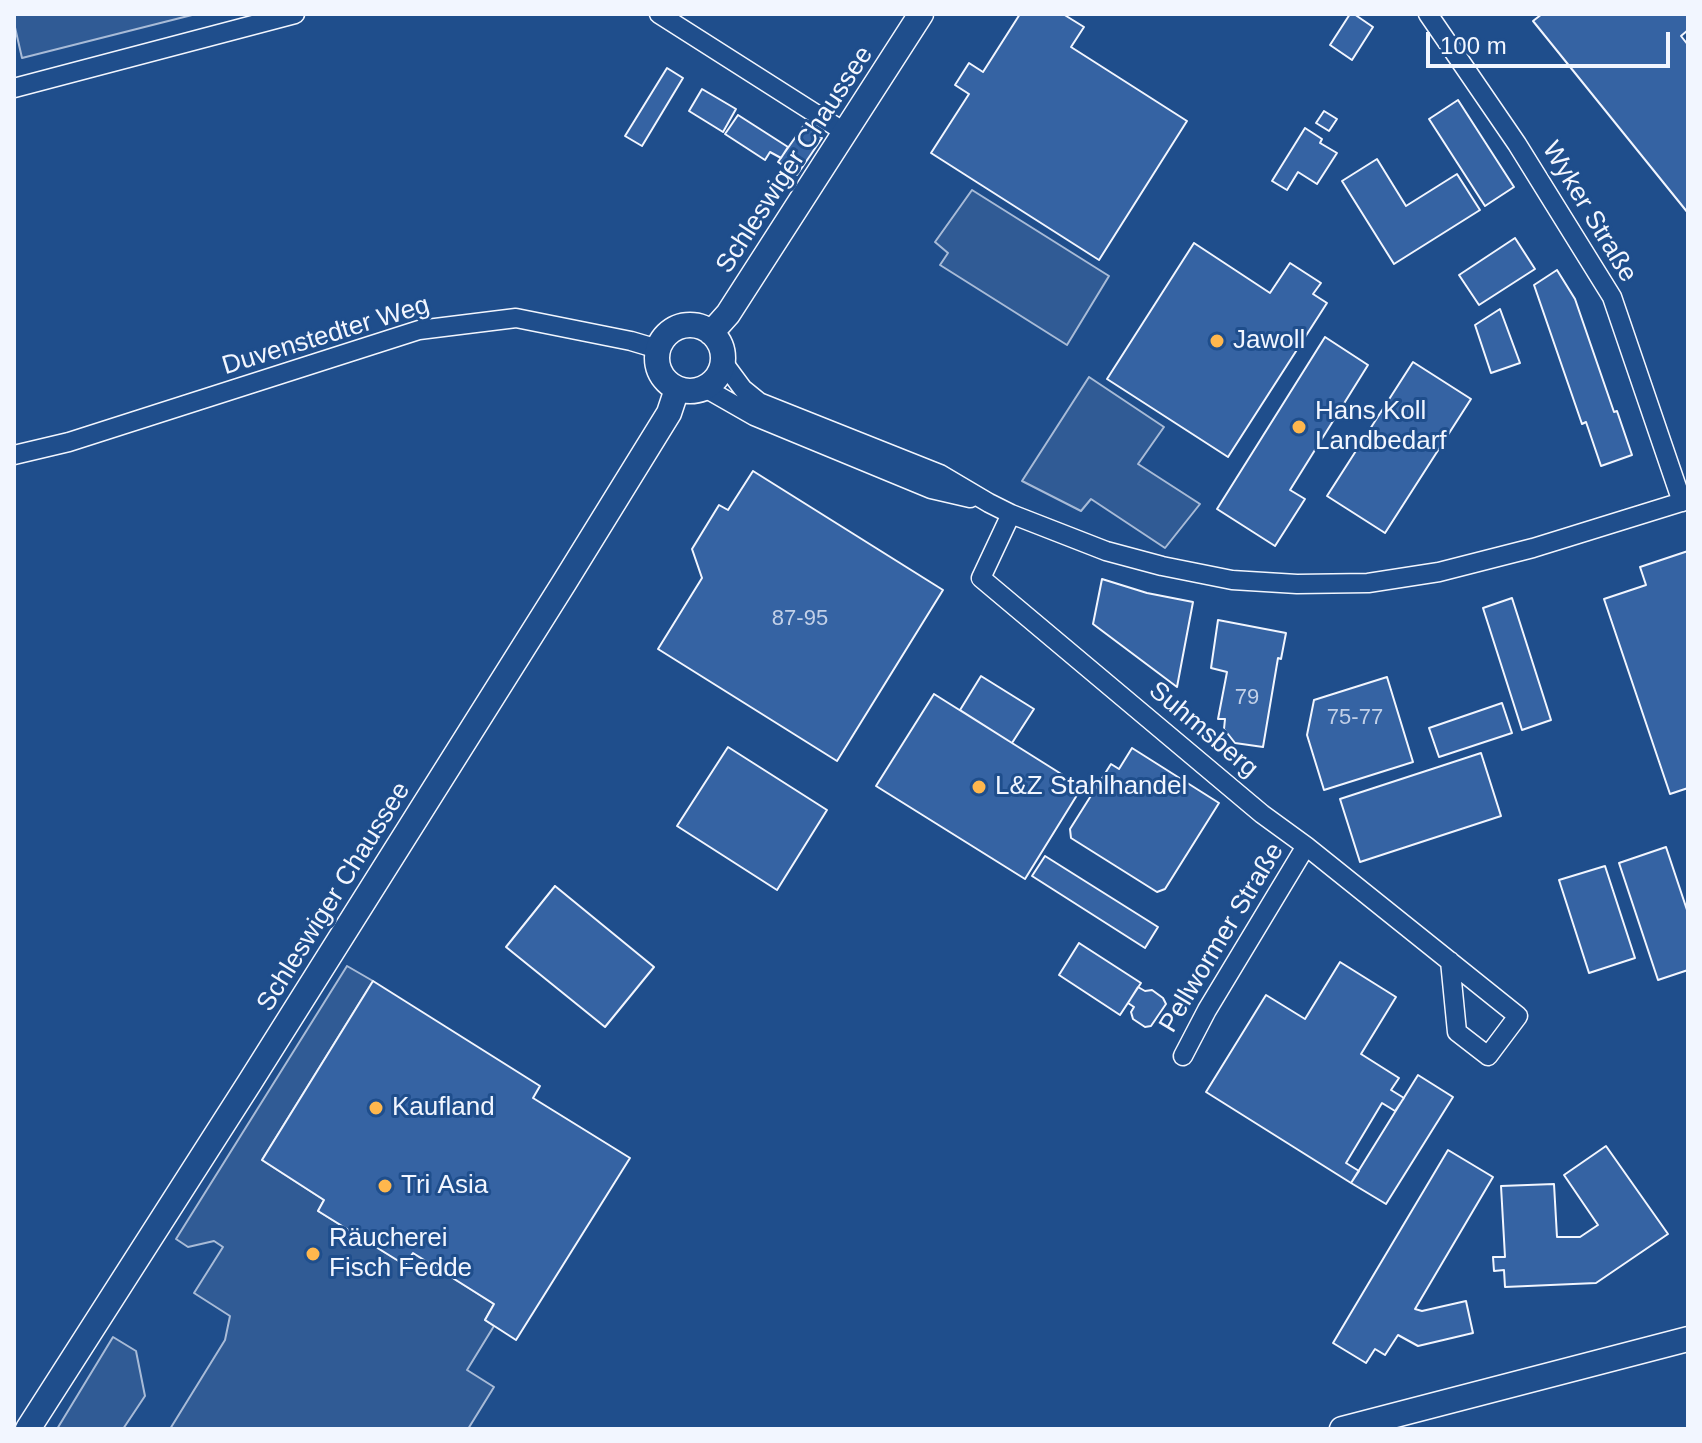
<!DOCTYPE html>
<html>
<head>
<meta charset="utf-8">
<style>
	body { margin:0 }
	#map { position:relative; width:1702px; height:1443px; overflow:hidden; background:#1f4e8c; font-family:Arial,sans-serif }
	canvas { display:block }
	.frame { position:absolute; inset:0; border:16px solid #f2f6ff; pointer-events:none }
	.scale { position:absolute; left:1426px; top:32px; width:244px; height:36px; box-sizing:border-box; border:4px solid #f2f6ff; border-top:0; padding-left:10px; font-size:24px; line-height:28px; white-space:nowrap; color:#f2f6ff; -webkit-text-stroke:6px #1f4e8c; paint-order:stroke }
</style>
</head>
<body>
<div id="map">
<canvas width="1702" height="1443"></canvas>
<div class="frame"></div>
<div class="scale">100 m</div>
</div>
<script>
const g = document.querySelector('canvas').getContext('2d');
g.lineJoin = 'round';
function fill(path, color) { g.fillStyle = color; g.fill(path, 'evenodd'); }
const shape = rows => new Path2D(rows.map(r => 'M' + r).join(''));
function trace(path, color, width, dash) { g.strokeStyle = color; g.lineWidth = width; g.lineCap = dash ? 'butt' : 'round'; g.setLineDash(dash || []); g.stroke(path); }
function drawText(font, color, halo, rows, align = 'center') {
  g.font = font + ' Arial,sans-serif'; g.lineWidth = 6; g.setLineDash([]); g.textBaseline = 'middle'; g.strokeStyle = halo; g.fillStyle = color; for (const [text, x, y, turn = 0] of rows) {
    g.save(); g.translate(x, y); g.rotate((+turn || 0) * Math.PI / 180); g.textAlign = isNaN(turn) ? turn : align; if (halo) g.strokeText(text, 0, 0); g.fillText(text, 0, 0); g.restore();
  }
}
const built = shape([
	[14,14,196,14,22,58,14,23,14,14],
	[972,190,1109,276,1067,345,940,265,948,253,935,242,972,190],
	[1089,377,1164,427,1138,464,1200,504,1165,548,1091,499,1081,511,1022,481,1089,377],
	[347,966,373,981,262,1160,324,1200,318,1211,405,1265,413,1253,494,1304,485,1320,494,1326,467,1370,494,1387,468,1429,170,1429,225,1340,230,1316,194,1293,223,1247,214,1241,188,1247,176,1239,347,966],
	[113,1337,136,1351,145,1396,123,1429,57,1429,113,1337]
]);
const building = shape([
	[1020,14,1063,14,1084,27,1071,47,1187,121,1099,260,931,153,969,94,955,85,969,63,983,72,1020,14],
	[1350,14,1354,14,1373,27,1352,60,1330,45,1350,14],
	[1542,14,1688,14,1688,30,1681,36,1688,45,1688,213,1533,21,1542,14],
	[667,68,683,78,642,146,625,136,667,68],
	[702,89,736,109,723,132,689,111,702,89],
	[1458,100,1514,187,1485,206,1429,119,1458,100],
	[1324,111,1337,119,1329,131,1316,123,1324,111],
	[738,115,788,147,781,158,770,152,765,160,725,134,738,115],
	[804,125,822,138,797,175,778,162,804,125],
	[1305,128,1322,139,1320,143,1337,153,1317,184,1298,172,1287,190,1272,181,1305,128],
	[1377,159,1406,206,1457,174,1480,210,1394,264,1342,181,1377,159],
	[1515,238,1535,269,1479,305,1459,275,1515,238],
	[1194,243,1270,293,1290,263,1321,283,1313,294,1327,303,1228,457,1107,379,1194,243],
	[1557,270,1575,299,1614,412,1617,411,1632,455,1601,466,1586,422,1582,424,1534,285,1557,270],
	[1500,309,1520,363,1491,373,1475,325,1500,309],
	[1325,337,1368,365,1290,490,1305,499,1275,546,1217,509,1325,337],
	[1413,362,1471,399,1385,533,1327,496,1413,362],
	[753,471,943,590,837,761,658,649,702,578,692,549,719,505,728,510,753,471],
	[1688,551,1688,788,1670,794,1604,599,1646,585,1640,567,1688,551],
	[1102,579,1147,593,1193,602,1177,687,1093,624,1102,579],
	[1512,598,1551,720,1522,730,1483,608,1512,598],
	[1218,620,1286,633,1281,659,1278,658,1263,747,1235,743,1224,729,1225,719,1218,719,1227,672,1211,668,1218,620],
	[981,676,1034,709,1012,743,960,710,981,676],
	[1387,677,1413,762,1324,790,1307,735,1314,700,1387,677],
	[934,694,1082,787,1025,879,876,786,934,694],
	[1502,703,1512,733,1439,757,1429,728,1502,703],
	[728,747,827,810,777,890,677,826,728,747],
	[1132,748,1219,803,1165,889,1157,892,1071,838,1070,829,1111,764,1119,769,1132,748],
	[1481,753,1501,816,1360,862,1340,799,1481,753],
	[1666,847,1688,913,1688,970,1658,980,1619,863,1666,847],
	[1045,856,1158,927,1145,948,1032,876,1045,856],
	[1605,866,1635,958,1589,973,1559,880,1605,866],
	[555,886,654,967,605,1027,506,947,555,886],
	[1079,943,1141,983,1120,1015,1059,975,1079,943],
	[1340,962,1396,997,1361,1054,1399,1078,1391,1090,1404,1098,1395,1111,1382,1103,1346,1163,1359,1171,1351,1183,1206,1092,1266,995,1305,1019,1340,962],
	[373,981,540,1086,533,1098,630,1158,516,1340,485,1320,494,1304,413,1253,405,1265,318,1211,324,1200,262,1160,373,981],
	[1138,987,1145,991,1152,990,1163,998,1166,1004,1151,1026,1145,1027,1133,1019,1131,1012,1134,1007,1128,1003,1138,987],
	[1418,1075,1453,1097,1386,1204,1351,1183,1418,1075],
	[1606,1146,1668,1234,1596,1283,1505,1287,1504,1270,1494,1271,1493,1257,1505,1257,1501,1186,1554,1184,1557,1237,1580,1237,1598,1225,1564,1175,1606,1146],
	[1448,1150,1493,1177,1415,1309,1422,1311,1466,1301,1473,1333,1418,1346,1398,1335,1385,1355,1375,1349,1366,1363,1333,1343,1448,1150]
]);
const minor = shape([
	[659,14,846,133],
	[1428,14,1517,144,1612,297,1682,502],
	[14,88,295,14],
	[723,362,743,389,759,402,940,474,989,503,1011,514,1106,551,1162,566,1232,580,1297,584,1368,583,1439,572,1533,548,1688,500],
	[705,388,754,416,931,489,970,498],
	[14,455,69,442,419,330,516,318,631,341,658,349],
	[1011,514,981,578,1262,814,1306,846,1518,1016,1488,1056,1457,1032,1450,961],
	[1183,1056,1207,1010,1306,846]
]);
const major = shape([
	'657 358a33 33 0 1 1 66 0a33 33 0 1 1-66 0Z',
	[711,333,728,314,921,14],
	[28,1429,250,1082,564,583,669,413,677,389],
	[1342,1429,1688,1339]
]);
const markers = [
	[1217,341,8,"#ffb74d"],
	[1299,427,8,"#ffb74d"],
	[979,787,8,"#ffb74d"],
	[376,1108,8,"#ffb74d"],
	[385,1186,8,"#ffb74d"],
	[313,1254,8,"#ffb74d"]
];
const numberNames = [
	["87-95",800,619],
	["79",1247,698],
	["75-77",1355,718]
];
const streetNames = [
	["Schleswiger Chaussee",795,160,-57],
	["Wyker Straße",1589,212,59],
	["Duvenstedter Weg",326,336,-17],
	["Suhmsberg",1203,730,40],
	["Schleswiger Chaussee",334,897,-58],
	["Pellwormer Straße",1222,938,-59]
];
const poiNames = [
	["Jawoll",1233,341],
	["Hans Koll",1315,412],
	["Landbedarf",1315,442],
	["L&Z Stahlhandel",995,787],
	["Kaufland",392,1108],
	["Tri Asia",401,1186],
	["Räucherei",329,1239],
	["Fisch Fedde",329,1269]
];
fill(built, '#305b95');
trace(built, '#a8bbd7', 2);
fill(building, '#3563a3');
trace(building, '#f2f6ff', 2);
trace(minor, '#f2f6ff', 21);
trace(major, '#f2f6ff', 27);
trace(minor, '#1f4e8c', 18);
trace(major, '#1f4e8c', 24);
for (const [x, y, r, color] of markers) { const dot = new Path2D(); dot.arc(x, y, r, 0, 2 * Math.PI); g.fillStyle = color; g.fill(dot); trace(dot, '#1f4e8c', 3); }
drawText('22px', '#c3d1e8', null, numberNames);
drawText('26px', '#f2f6ff', '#1f4e8c', streetNames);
drawText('26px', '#f2f6ff', '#1f4e8c', poiNames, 'left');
</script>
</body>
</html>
